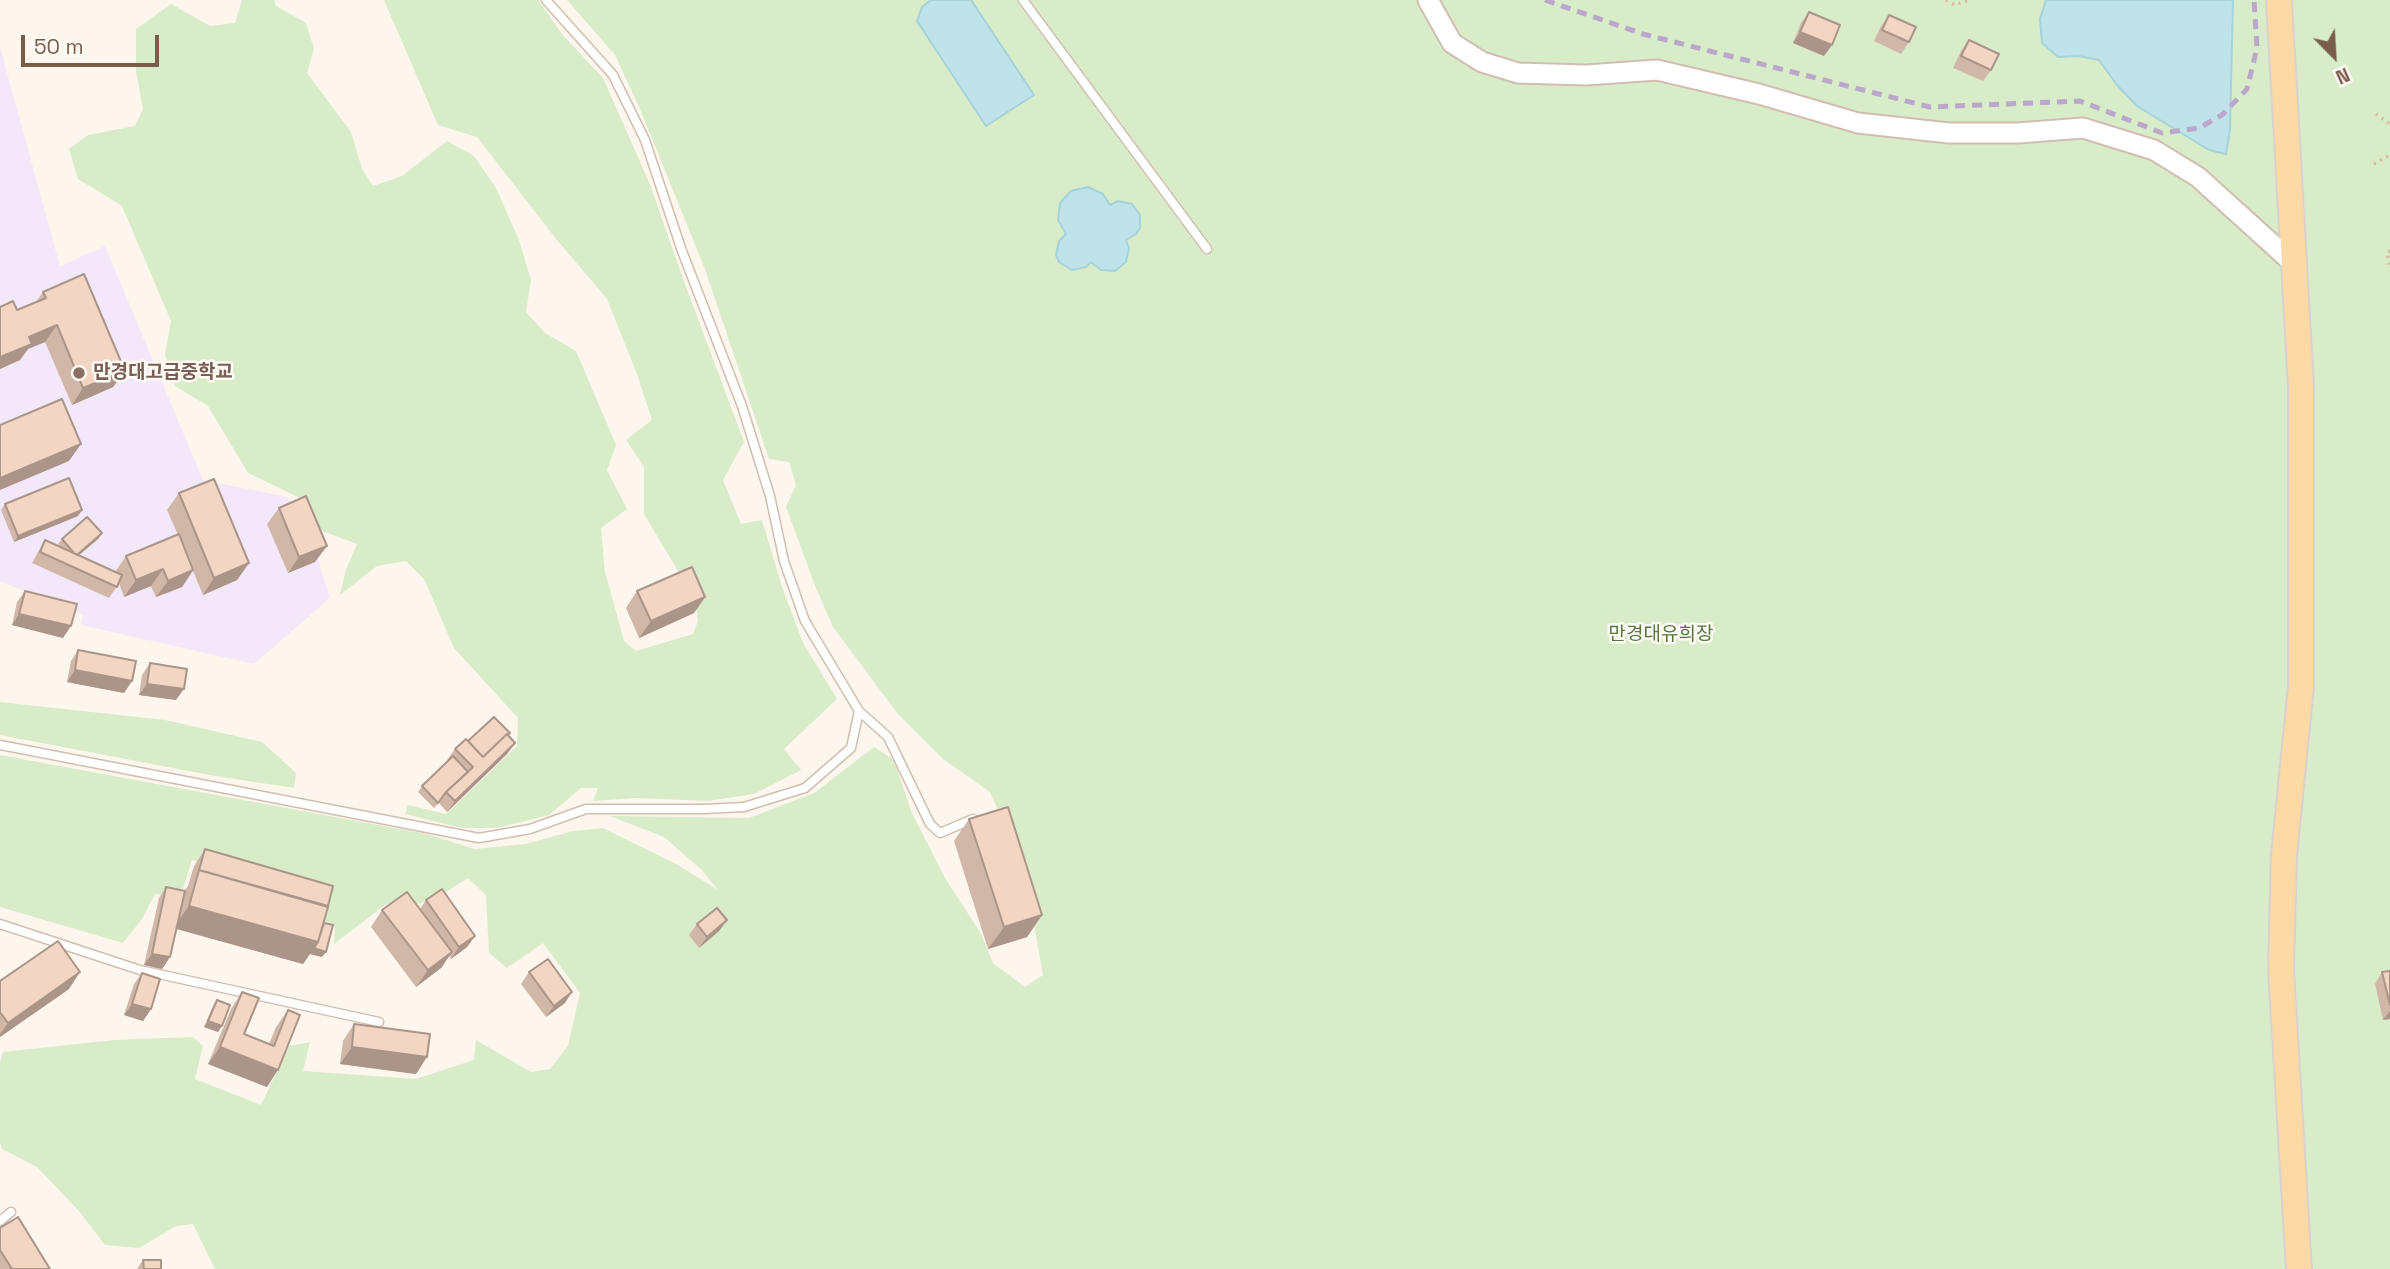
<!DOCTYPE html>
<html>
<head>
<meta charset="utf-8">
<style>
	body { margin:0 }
	#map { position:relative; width:2390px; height:1269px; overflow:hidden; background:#fdf6ec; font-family:"Space Grotesk",sans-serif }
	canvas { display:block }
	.north { position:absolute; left:2299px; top:21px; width:70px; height:70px; -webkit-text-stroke:5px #fffaf3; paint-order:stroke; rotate:156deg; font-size:19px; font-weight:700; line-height:28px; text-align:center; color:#7a5c4d }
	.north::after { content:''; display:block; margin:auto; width:24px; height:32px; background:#7a5c4d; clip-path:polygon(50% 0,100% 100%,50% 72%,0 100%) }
	.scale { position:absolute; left:21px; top:35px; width:138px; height:32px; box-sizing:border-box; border:4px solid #7a5c4d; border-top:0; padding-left:9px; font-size:21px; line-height:24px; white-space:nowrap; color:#7a5c4d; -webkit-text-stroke:5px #fffaf3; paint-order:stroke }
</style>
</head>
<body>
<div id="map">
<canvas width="2390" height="1269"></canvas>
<div class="north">N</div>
<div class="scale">50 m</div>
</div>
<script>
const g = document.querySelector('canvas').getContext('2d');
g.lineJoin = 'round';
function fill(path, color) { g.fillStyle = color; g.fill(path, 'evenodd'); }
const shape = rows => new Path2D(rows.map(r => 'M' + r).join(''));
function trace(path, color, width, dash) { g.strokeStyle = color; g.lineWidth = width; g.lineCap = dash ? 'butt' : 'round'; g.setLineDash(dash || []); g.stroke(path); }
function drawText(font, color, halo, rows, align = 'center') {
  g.font = font + ' "Space Grotesk","Noto Sans KR",sans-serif'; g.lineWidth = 5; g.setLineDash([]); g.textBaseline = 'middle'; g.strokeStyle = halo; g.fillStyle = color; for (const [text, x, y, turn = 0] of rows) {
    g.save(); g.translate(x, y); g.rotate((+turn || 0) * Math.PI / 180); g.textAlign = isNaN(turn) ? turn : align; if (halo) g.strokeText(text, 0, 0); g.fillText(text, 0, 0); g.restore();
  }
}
const education = shape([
	[0,47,60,266,105,246,203,480,287,497,308,527,330,598,254,664,81,625,83,615,0,581]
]);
const green = shape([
	[242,0,274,0,276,6,306,23,314,49,307,73,351,132,362,169,373,186,402,176,447,141,474,156,496,188,519,240,531,280,526,312,545,333,576,351,616,445,607,470,627,509,601,528,605,572,624,641,636,651,693,634,698,621,696,606,687,586,644,514,644,467,626,440,652,420,637,374,607,299,557,240,477,137,438,125,384,0,538,0,562,34,603,78,649,182,685,284,744,442,723,480,741,524,762,520,782,587,803,643,837,699,784,749,801,770,754,794,708,801,637,798,593,801,598,788,581,788,549,815,497,828,461,828,405,814,408,805,446,814,517,746,518,718,454,648,424,579,406,561,377,566,340,595,346,570,357,544,322,531,302,499,248,473,208,406,175,386,165,355,171,321,122,206,78,179,69,149,88,135,135,126,143,109,136,71,136,29,171,4,210,26,235,23],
	[567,0,2390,0,2390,1269,215,1269,193,1224,176,1226,139,1248,105,1245,79,1211,37,1167,2,1149,0,1142,0,1062,3,1052,115,1040,193,1037,203,1046,195,1079,261,1105,289,1046,310,1042,303,1071,416,1079,474,1060,476,1040,531,1072,550,1069,568,1046,580,993,543,943,507,968,489,953,486,895,468,878,441,895,404,910,397,903,385,905,334,944,335,927,322,924,326,900,192,860,181,895,155,894,142,919,123,943,0,907,0,755,427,834,475,849,526,844,573,831,603,828,678,865,718,890,702,870,664,837,610,816,749,818,814,793,874,747,894,760,912,813,945,878,980,932,993,963,1025,987,1043,975,1024,869,990,792,943,759,898,714,833,627,816,588,786,507,796,485,789,462,769,459,705,269,640,109,615,55],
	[0,702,165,720,262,742,296,773,294,788,215,776,0,735]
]);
const water = shape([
	[931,0,971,0,1034,95,986,126,917,21,922,7,931,0],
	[2046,0,2233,0,2230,129,2226,154,2209,150,2137,106,2117,85,2099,60,2079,56,2058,57,2042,43,2040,19,2046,0],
	[1088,187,1103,194,1110,205,1118,201,1132,204,1140,215,1140,228,1136,234,1126,240,1129,248,1126,262,1115,271,1101,270,1091,262,1086,267,1072,270,1059,262,1056,255,1059,241,1066,234,1058,220,1060,203,1071,191,1088,187]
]);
const path = shape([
	[1946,0,1955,5,1969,0],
	[2376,114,2390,124],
	[2374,164,2390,155],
	[2390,251,2387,252,2390,269]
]);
const service = shape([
	[546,0,613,75,645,140,682,251,742,406,770,496,784,561,805,621,859,711,888,737,930,824,940,833,973,819],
	[1023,0,1207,249],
	[0,745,479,838,530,829,586,809,704,809,744,807,805,788,851,748,859,711],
	[0,924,140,970,379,1022],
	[0,1221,11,1212]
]);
const tertiary = shape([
	[1428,0,1452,43,1482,62,1518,73,1586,75,1657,70,1759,94,1858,123,1949,133,2018,133,2083,128,2154,150,2198,177,2293,263]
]);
const primary = shape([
	[2279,0,2301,387,2301,686,2284,855,2281,970,2299,1269]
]);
const rail = shape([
	[1545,0,1643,34,1930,107,2080,101,2162,133,2199,128,2222,115,2247,89,2257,48,2254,0]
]);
const wall = shape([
	[1809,12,1824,56,1793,43,1801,23],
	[1889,15,1909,42,1901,54,1874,41,1881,26],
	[1969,40,1991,70,1983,81,1953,68,1961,51],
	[43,292,125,371,113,387,72,405,45,342,28,349,20,360,0,369,0,307,17,310,36,302],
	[179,493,249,563,237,580,203,595,193,571,182,587,156,597,151,586,124,597,119,583,109,598,32,563,38,552,45,540,60,547,58,544,62,539,102,533,98,539,79,555,115,572,126,556,178,535,167,510],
	[5,504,82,510,78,516,14,542,1,510],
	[279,508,315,562,288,573,267,524],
	[25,591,63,638,12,625,17,602],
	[637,591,705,597,694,613,639,638,626,608],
	[78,650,132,681,124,693,67,682,71,661],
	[150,663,176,700,139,695,142,675],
	[508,735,515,743,507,754,447,812,439,803,434,808,418,792,422,786,448,761,447,760,455,749,468,741],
	[969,819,1042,915,1027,937,988,949,954,841],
	[205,849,324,923,322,957,310,954,303,964,177,929,170,957,162,969,144,965,159,898,166,887,184,891,188,886,194,866],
	[426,900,475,936,467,947,451,959,449,956,441,968,416,987,371,927,382,910,420,909],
	[727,920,719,931,699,948,689,935,697,924],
	[2390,971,2390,1019,2383,1020,2375,984,2382,972],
	[529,972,565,1003,546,1017,521,984],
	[142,973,151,1009,143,1021,124,1015,134,984],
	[0,981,69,989,0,1037],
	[242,992,244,1034,269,1044,276,1027,288,1010,267,1087,208,1064,231,1009],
	[217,1000,218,1032,204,1027,213,1006],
	[354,1024,416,1074,340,1064,343,1041],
	[0,1228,50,1269,0,1269],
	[143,1260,161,1269,137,1269]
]);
const shadedWall = shape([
	[1800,32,1832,45,1824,56,1793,43],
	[57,325,45,342,28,349,20,360,0,369,0,357,29,337],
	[125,371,113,387,72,405,83,388],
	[81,444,69,461,0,490,0,478],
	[82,510,78,516,14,542,18,536],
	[102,533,98,539,72,561,76,556],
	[327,546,315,562,288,573,299,557],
	[249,563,237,580,203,595,214,578],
	[163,569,151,586,124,597,136,580],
	[193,570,182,587,156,597,168,581],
	[705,597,694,613,639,638,651,621],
	[19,614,71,626,63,638,12,625],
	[75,670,132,681,124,693,67,682],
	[147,684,184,689,176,700,139,695],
	[515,743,507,754,447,812,455,801],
	[189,906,318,942,326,952,322,957,310,954,303,964,173,928],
	[1042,915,1027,937,988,949,1004,927],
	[727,920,719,931,699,948,707,937],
	[475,936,467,947,451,959,459,947],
	[452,952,441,968,416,987,428,970],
	[152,954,170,957,162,969,144,965],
	[80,972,69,989,0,1037,0,1034,8,1023],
	[572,992,565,1003,546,1017,554,1006],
	[132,1004,151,1009,143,1021,124,1015],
	[2390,1011,2390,1019,2383,1020],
	[208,1021,222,1026,218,1032,204,1027],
	[220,1047,278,1070,267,1087,208,1064],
	[352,1047,427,1057,416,1074,340,1064]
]);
const building = shape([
	[1809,12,1840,25,1832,45,1800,32,1809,12],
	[1889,15,1916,27,1909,42,1882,30,1889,15],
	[1969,40,1999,54,1991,70,1961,56,1969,40],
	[84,274,125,371,83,388,57,325,29,337,32,344,0,357,0,307,13,301,17,310,46,298,43,292,84,274],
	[62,399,81,444,0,478,0,425,62,399],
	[69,478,82,510,18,536,5,504,69,478],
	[214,479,249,563,214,578,179,493,214,479],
	[306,496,327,546,299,557,279,508,306,496],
	[87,517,102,533,77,555,74,553,62,539,87,517],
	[179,534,193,570,168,581,163,569,136,580,126,556,179,534],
	[45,540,122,575,117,587,40,552,45,540],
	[692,567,705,597,651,621,637,591,692,567],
	[25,591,77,604,71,626,19,614,25,591],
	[78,650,136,661,132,681,75,670,78,650],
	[150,663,187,669,184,689,147,684,150,663],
	[494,717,510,733,508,735,507,734,483,757,468,741,494,717],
	[507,734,515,743,455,801,446,792,473,767,455,749,466,739,483,757,507,734],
	[453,756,468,772,446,792,438,803,422,786,453,756],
	[1008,807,1042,915,1004,927,969,819,1008,807],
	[205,849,333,886,328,906,199,870,205,849],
	[199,870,328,907,318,942,189,906,199,870],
	[166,887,185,891,170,957,152,954,166,887],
	[442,889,475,936,459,947,426,900,442,889],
	[407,892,452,952,428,970,382,910,407,892],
	[717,908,727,920,707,937,697,924,717,908],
	[324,923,333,925,326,952,314,948,318,942,324,923],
	[58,941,80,972,8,1023,0,1012,0,981,58,941],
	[548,959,572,992,554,1006,529,972,548,959],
	[2390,971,2390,1005,2382,972,2390,971],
	[142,973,160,979,151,1009,132,1004,142,973],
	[242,992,259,998,244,1034,274,1046,288,1010,300,1015,278,1070,220,1047,242,992],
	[217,1000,230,1005,222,1026,208,1021,217,1000],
	[354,1024,430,1034,427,1057,352,1047,354,1024],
	[18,1217,50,1269,12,1269,0,1250,0,1228,18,1217],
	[143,1260,161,1260,161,1269,144,1269,143,1260]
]);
const markers = [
	[79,373,7,"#8d6e63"]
];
const educationNames = [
	["만경대고급중학교",93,373]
];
const parkNames = [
	["만경대유희장",1661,635]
];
fill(education, '#f3e8fa');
fill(green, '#d8ecc9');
fill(water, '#bfe3e8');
trace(water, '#a5d3da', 2);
trace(service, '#d1beb0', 11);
trace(tertiary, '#d1beb0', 23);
trace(primary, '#dad1cd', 28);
trace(path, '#d9b8a5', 3.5, [2, 5]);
trace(service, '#fff', 8);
trace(tertiary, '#fff', 19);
trace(primary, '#fbd9a5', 24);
trace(rail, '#b9a8c9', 5, [10, 7]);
fill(wall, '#d1b7a8');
fill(shadedWall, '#aa9588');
fill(building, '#f3d5c3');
trace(building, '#aa9588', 2);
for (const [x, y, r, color] of markers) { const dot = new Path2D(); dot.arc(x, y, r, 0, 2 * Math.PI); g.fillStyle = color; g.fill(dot); trace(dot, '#fffaf3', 2.5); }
drawText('bold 19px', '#785e54', '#fffaf3', educationNames, 'left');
drawText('19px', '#537a41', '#fffaf3', parkNames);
</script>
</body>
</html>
